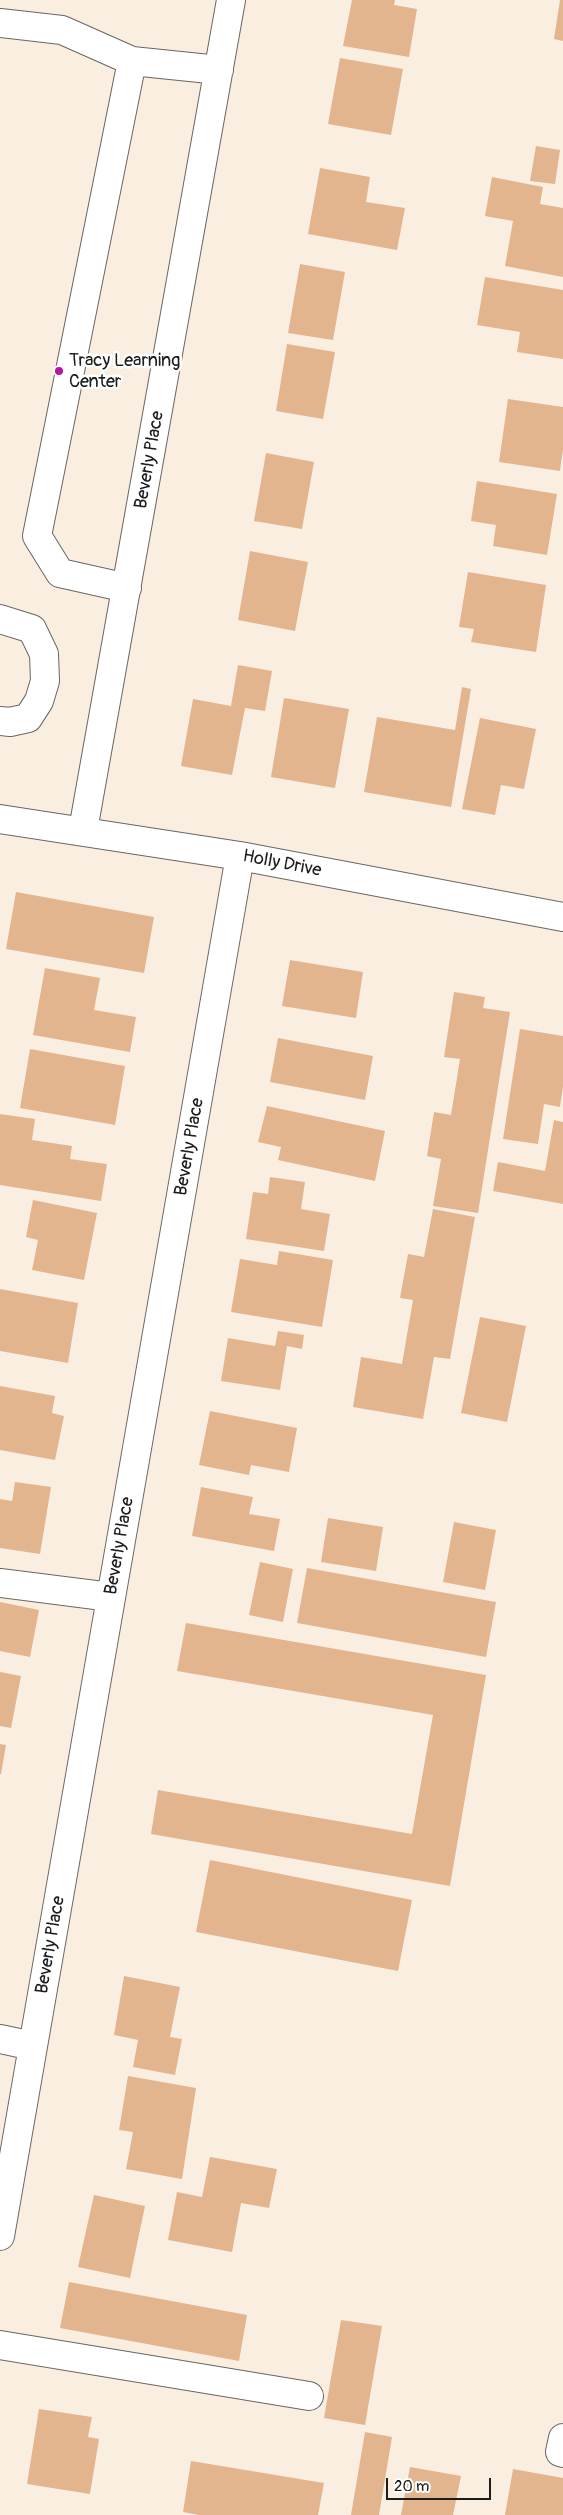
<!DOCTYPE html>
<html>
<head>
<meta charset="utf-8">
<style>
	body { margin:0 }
	#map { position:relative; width:563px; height:2515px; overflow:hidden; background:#faeee1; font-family:Pangolin,sans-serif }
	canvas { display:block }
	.scale { position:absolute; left:386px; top:2478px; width:105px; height:22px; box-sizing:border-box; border:2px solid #1c1c1c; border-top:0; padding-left:6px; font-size:15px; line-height:18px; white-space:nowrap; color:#1c1c1c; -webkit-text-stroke:4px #fff; paint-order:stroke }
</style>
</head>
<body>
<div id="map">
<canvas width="563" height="2515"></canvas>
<div class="scale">20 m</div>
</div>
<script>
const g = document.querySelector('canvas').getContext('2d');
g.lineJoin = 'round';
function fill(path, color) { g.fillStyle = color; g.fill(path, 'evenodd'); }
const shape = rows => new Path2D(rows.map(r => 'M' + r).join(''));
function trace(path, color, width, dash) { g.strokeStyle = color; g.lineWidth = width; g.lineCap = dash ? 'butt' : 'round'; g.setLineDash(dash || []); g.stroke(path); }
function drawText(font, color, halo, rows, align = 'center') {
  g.font = font + ' Pangolin,sans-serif'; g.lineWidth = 5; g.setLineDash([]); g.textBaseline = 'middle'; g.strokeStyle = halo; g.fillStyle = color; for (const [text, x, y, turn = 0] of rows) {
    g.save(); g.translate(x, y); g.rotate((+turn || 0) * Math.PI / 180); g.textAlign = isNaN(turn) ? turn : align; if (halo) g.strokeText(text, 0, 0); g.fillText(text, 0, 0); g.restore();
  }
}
const building = shape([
	[352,0,395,0,394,5,417,9,409,57,343,46],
	[560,0,563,0,563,41,554,39],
	[340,58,403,69,391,135,328,124],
	[536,146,560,150,555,184,530,181],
	[320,168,370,177,366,202,405,208,397,250,308,234],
	[492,177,543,187,540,204,563,208,563,277,505,266,513,221,485,216],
	[300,264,345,272,333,340,288,333],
	[485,277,563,290,563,359,517,352,520,332,477,325],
	[287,344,335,352,323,419,276,411],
	[508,399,563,407,563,449,560,471,499,462],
	[266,453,314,462,302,529,254,521],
	[477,481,557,494,547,555,493,546,496,525,471,521],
	[250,551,308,562,295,631,238,620],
	[468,572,546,585,536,652,471,642,474,629,459,627],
	[238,665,272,671,265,711,245,708,232,775,181,766,193,699,231,706],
	[462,687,471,689,451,807,364,792,377,717,455,730],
	[284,698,349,709,335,788,271,777],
	[480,718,536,729,524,789,501,785,495,815,462,809],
	[16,892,154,917,144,973,6,949],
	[290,960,363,972,356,1018,282,1006],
	[45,968,100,978,94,1010,136,1017,130,1052,33,1035],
	[454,992,485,997,483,1008,510,1012,478,1213,433,1206,441,1159,427,1156,434,1112,451,1115,460,1059,444,1057],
	[520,1029,563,1036,563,1086,560,1107,544,1104,538,1144,503,1139],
	[278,1038,373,1056,365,1100,270,1082],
	[30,1049,125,1066,115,1125,20,1108],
	[267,1106,385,1131,375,1181,278,1160,281,1147,258,1142],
	[0,1114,35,1119,32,1140,72,1146,70,1159,107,1164,101,1201,0,1185],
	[554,1120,563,1122,563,1204,493,1191,498,1162,545,1171],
	[270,1177,305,1182,301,1209,330,1214,324,1251,246,1239,253,1192,268,1194],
	[33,1200,97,1213,84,1280,32,1270,38,1240,26,1237],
	[433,1209,475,1217,450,1359,434,1357,423,1419,353,1407,361,1357,402,1364,413,1300,400,1298,408,1254,424,1257],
	[279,1251,333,1260,322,1327,231,1312,240,1259,277,1265],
	[0,1289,78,1303,68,1363,0,1351],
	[480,1317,526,1326,507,1422,461,1413],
	[278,1331,304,1335,302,1349,287,1346,280,1390,221,1381,228,1338,275,1346],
	[0,1386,55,1396,52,1413,64,1416,55,1460,0,1450],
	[210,1411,297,1428,289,1472,251,1465,249,1475,199,1465],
	[15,1482,51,1487,40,1554,0,1548,0,1499,12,1501],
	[201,1487,253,1497,249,1514,280,1519,274,1551,192,1536],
	[328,1518,383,1527,376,1571,321,1562],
	[454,1522,496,1530,485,1590,443,1582],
	[260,1562,293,1569,283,1622,249,1615],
	[307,1568,496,1602,486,1657,297,1623],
	[0,1602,39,1610,30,1657,0,1651],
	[186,1623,486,1675,450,1886,151,1834,158,1790,412,1834,433,1715,177,1671],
	[0,1672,21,1676,11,1728,0,1726],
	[0,1744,6,1745,1,1774,0,1774],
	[210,1860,412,1900,398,1971,196,1932],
	[124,1976,180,1987,170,2037,182,2039,175,2075,133,2067,138,2040,114,2035],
	[128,2076,196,2088,182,2179,126,2169,133,2132,119,2130],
	[210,2157,277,2169,269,2208,241,2203,232,2252,168,2240,177,2192,202,2197],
	[94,2195,145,2206,130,2278,78,2267],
	[69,2282,247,2315,239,2361,60,2328],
	[341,2320,382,2326,365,2425,324,2418],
	[39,2409,92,2417,88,2437,99,2439,90,2494,27,2484],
	[365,2432,392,2437,379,2515,351,2515],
	[191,2461,324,2483,318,2515,199,2515,183,2512],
	[410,2467,461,2476,453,2515,401,2515],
	[513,2469,563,2478,563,2515,505,2515]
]);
const minor = shape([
	[0,23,62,30,132,61],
	[127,588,60,573,37,536,132,61,219,70],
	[0,619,32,629,44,654,45,681,39,701,28,718,10,722,0,721],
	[0,819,240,856,563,917],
	[83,830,231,0],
	[0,1583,111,1597],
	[0,2039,33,2046],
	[0,2236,240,856],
	[0,2345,309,2396],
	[563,2438,560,2452,563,2453]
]);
const markers = [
	[59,371,5,"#b5179e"]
];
const poiNames = [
	["Tracy Learning",69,361],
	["Center",69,382]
];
const streetNames = [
	["Beverly Place",150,460,-80],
	["Holly Drive",282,864,11],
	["Beverly Place",190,1147,-80],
	["Beverly Place",120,1546,-80],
	["Beverly Place",51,1945,-80]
];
fill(building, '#e3b58f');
trace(minor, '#6a6661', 30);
trace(minor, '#fff', 28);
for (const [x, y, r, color] of markers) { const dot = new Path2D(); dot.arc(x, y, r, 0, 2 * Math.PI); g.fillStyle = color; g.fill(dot); trace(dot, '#fff', 2); }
drawText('18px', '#1c1c1c', '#fff', poiNames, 'left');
drawText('18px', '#1c1c1c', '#fff', streetNames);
</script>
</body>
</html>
